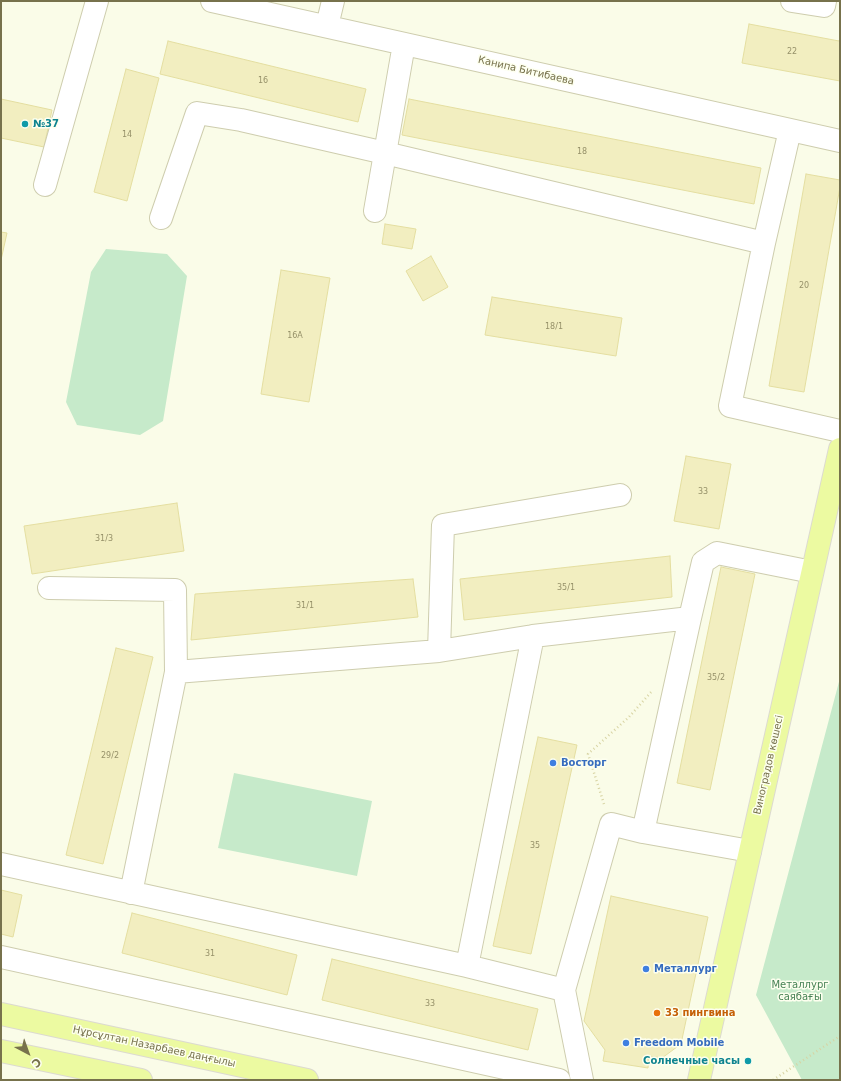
<!DOCTYPE html>
<html>
<head>
<meta charset="utf-8">
<style>
	body { margin:0 }
	#map { position:relative; width:841px; height:1081px; overflow:hidden; background:#fafce8; font-family:"DejaVu Sans",sans-serif }
	canvas { display:block }
	.frame { position:absolute; inset:0; border:2px solid #77724c; pointer-events:none }
	.north { position:absolute; left:8px; top:1033px; width:40px; height:40px; -webkit-text-stroke:3px #fdffef; paint-order:stroke; rotate:139deg; font-size:11px; font-weight:700; line-height:16px; text-align:center; color:#77724c }
	.north::after { content:''; display:block; margin:auto; width:14px; height:18px; background:#77724c; clip-path:polygon(50% 0,100% 100%,50% 72%,0 100%) }
</style>
</head>
<body>
<div id="map">
<canvas width="841" height="1081"></canvas>
<div class="frame"></div>
<div class="north">С</div>
</div>
<script>
const g = document.querySelector('canvas').getContext('2d');
g.lineJoin = 'round';
function fill(path, color) { g.fillStyle = color; g.fill(path, 'evenodd'); }
const shape = rows => new Path2D(rows.map(r => 'M' + r).join(''));
function trace(path, color, width, dash) { g.strokeStyle = color; g.lineWidth = width; g.lineCap = dash ? 'butt' : 'round'; g.setLineDash(dash || []); g.stroke(path); }
function drawText(font, color, halo, rows, align = 'center') {
  g.font = font + ' "DejaVu Sans",sans-serif'; g.lineWidth = 3; g.setLineDash([]); g.textBaseline = 'middle'; g.strokeStyle = halo; g.fillStyle = color; for (const [text, x, y, turn = 0] of rows) {
    g.save(); g.translate(x, y); g.rotate((+turn || 0) * Math.PI / 180); g.textAlign = isNaN(turn) ? turn : align; if (halo) g.strokeText(text, 0, 0); g.fillText(text, 0, 0); g.restore();
  }
}
const green = shape([
	[106,249,167,254,187,276,163,421,140,435,77,425,66,402,91,272],
	[840,678,840,1080,802,1080,756,995],
	[234,773,372,801,357,876,218,848]
]);
const building = shape([
	[749,24,839,41,840,38,840,81,742,63,749,24],
	[168,41,366,89,358,122,160,74,168,41],
	[126,69,159,78,127,201,94,192,126,69],
	[1,99,52,110,44,147,1,138,1,99],
	[409,99,761,168,754,204,402,135,409,99],
	[806,174,840,180,840,187,804,392,769,386,806,174],
	[385,224,416,229,412,249,382,244,385,224],
	[1,232,7,233,1,260,1,232],
	[431,256,448,287,423,301,406,271,431,256],
	[281,270,330,278,309,402,261,394,281,270],
	[492,297,622,318,616,356,485,335,492,297],
	[686,456,731,464,719,529,674,521,686,456],
	[177,503,184,551,32,574,24,526,177,503],
	[670,556,672,597,464,620,460,579,670,556],
	[721,567,755,574,710,790,677,783,721,567],
	[413,579,418,617,191,640,195,594,413,579],
	[116,648,153,657,103,864,66,855,116,648],
	[538,737,577,745,531,954,493,946,538,737],
	[1,890,22,895,13,937,1,934,1,890],
	[611,896,708,917,681,1044,662,1058,649,1056,648,1068,603,1061,605,1050,584,1021,611,896],
	[132,913,297,955,287,995,122,953,132,913],
	[332,959,538,1009,528,1050,322,1000,332,959]
]);
const path = shape([
	[604,804,588,754,629,717,652,691],
	[773,1080,840,1036]
]);
const minor = shape([
	[212,1,840,141],
	[792,1,824,6,825,1],
	[327,26,333,1],
	[45,185,97,1],
	[375,211,404,44],
	[161,218,197,113,241,120,385,153,764,243,730,406,840,431],
	[764,243,790,130],
	[49,588,175,590,176,672],
	[690,618,703,562,717,553,812,572],
	[533,636,690,618,643,832],
	[439,651,443,525,620,495],
	[1,864,467,966,564,990,582,1080],
	[131,893,176,672,439,651,533,636,467,966],
	[1,957,559,1080],
	[564,990,611,824,643,832,750,851]
]);
const major = shape([
	[1,1014,307,1080],
	[1,1051,141,1080],
	[699,1080,840,449]
]);
const markers = [
	[25,124,4,"#0f9aa8"],
	[553,763,4,"#3f7fe0"],
	[646,969,4,"#3f7fe0"],
	[657,1013,4,"#e8710a"],
	[626,1043,4,"#3f7fe0"],
	[748,1061,4,"#0f9aa8"]
];
const numberNames = [
	["22",792,52],
	["16",263,81],
	["14",127,135],
	["18",582,152],
	["20",804,286],
	["18/1",554,327],
	["16А",295,336],
	["33",703,492],
	["31/3",104,539],
	["35/1",566,588],
	["31/1",305,606],
	["35/2",716,678],
	["29/2",110,756],
	["35",535,846],
	["31",210,954],
	["33",430,1004]
];
const streetNames = [
	["Канипа Битибаева",526,71,13],
	["Виноградов көшесі",769,765,-77],
	["Нұрсұлтан Назарбаев даңғылы",154,1047,12]
];
const cultureNames = [
	["№37",33,124],
	["Солнечные часы",740,1061,"right"]
];
const shopNames = [
	["Восторг",561,763],
	["Металлург",654,969],
	["Freedom Mobile",634,1043]
];
const parkNames = [
	["Металлург",800,985],
	["саябағы",800,997]
];
const foodNames = [
	["33 пингвина",665,1013]
];
fill(green, '#c6eaca');
fill(building, '#f2eec0');
trace(building, '#e4dea0', 1);
trace(minor, '#cecdae', 24);
trace(major, '#dcdad0', 24);
trace(path, '#d7d3a2', 2.5, [1, 3]);
trace(minor, '#fff', 22);
trace(major, '#ecfaa1', 22);
for (const [x, y, r, color] of markers) { const dot = new Path2D(); dot.arc(x, y, r, 0, 2 * Math.PI); g.fillStyle = color; g.fill(dot); trace(dot, '#fdffef', 1.5); }
drawText('8px', '#969169', null, numberNames);
drawText('10px', '#77724c', '#fdffef', streetNames);
drawText('bold 10px', '#0d838f', '#fdffef', cultureNames, 'left');
drawText('bold 10px', '#366cbe', '#fdffef', shopNames, 'left');
drawText('10px', '#468254', '#fdffef', parkNames);
drawText('bold 10px', '#c56008', '#fdffef', foodNames, 'left');
</script>
</body>
</html>
